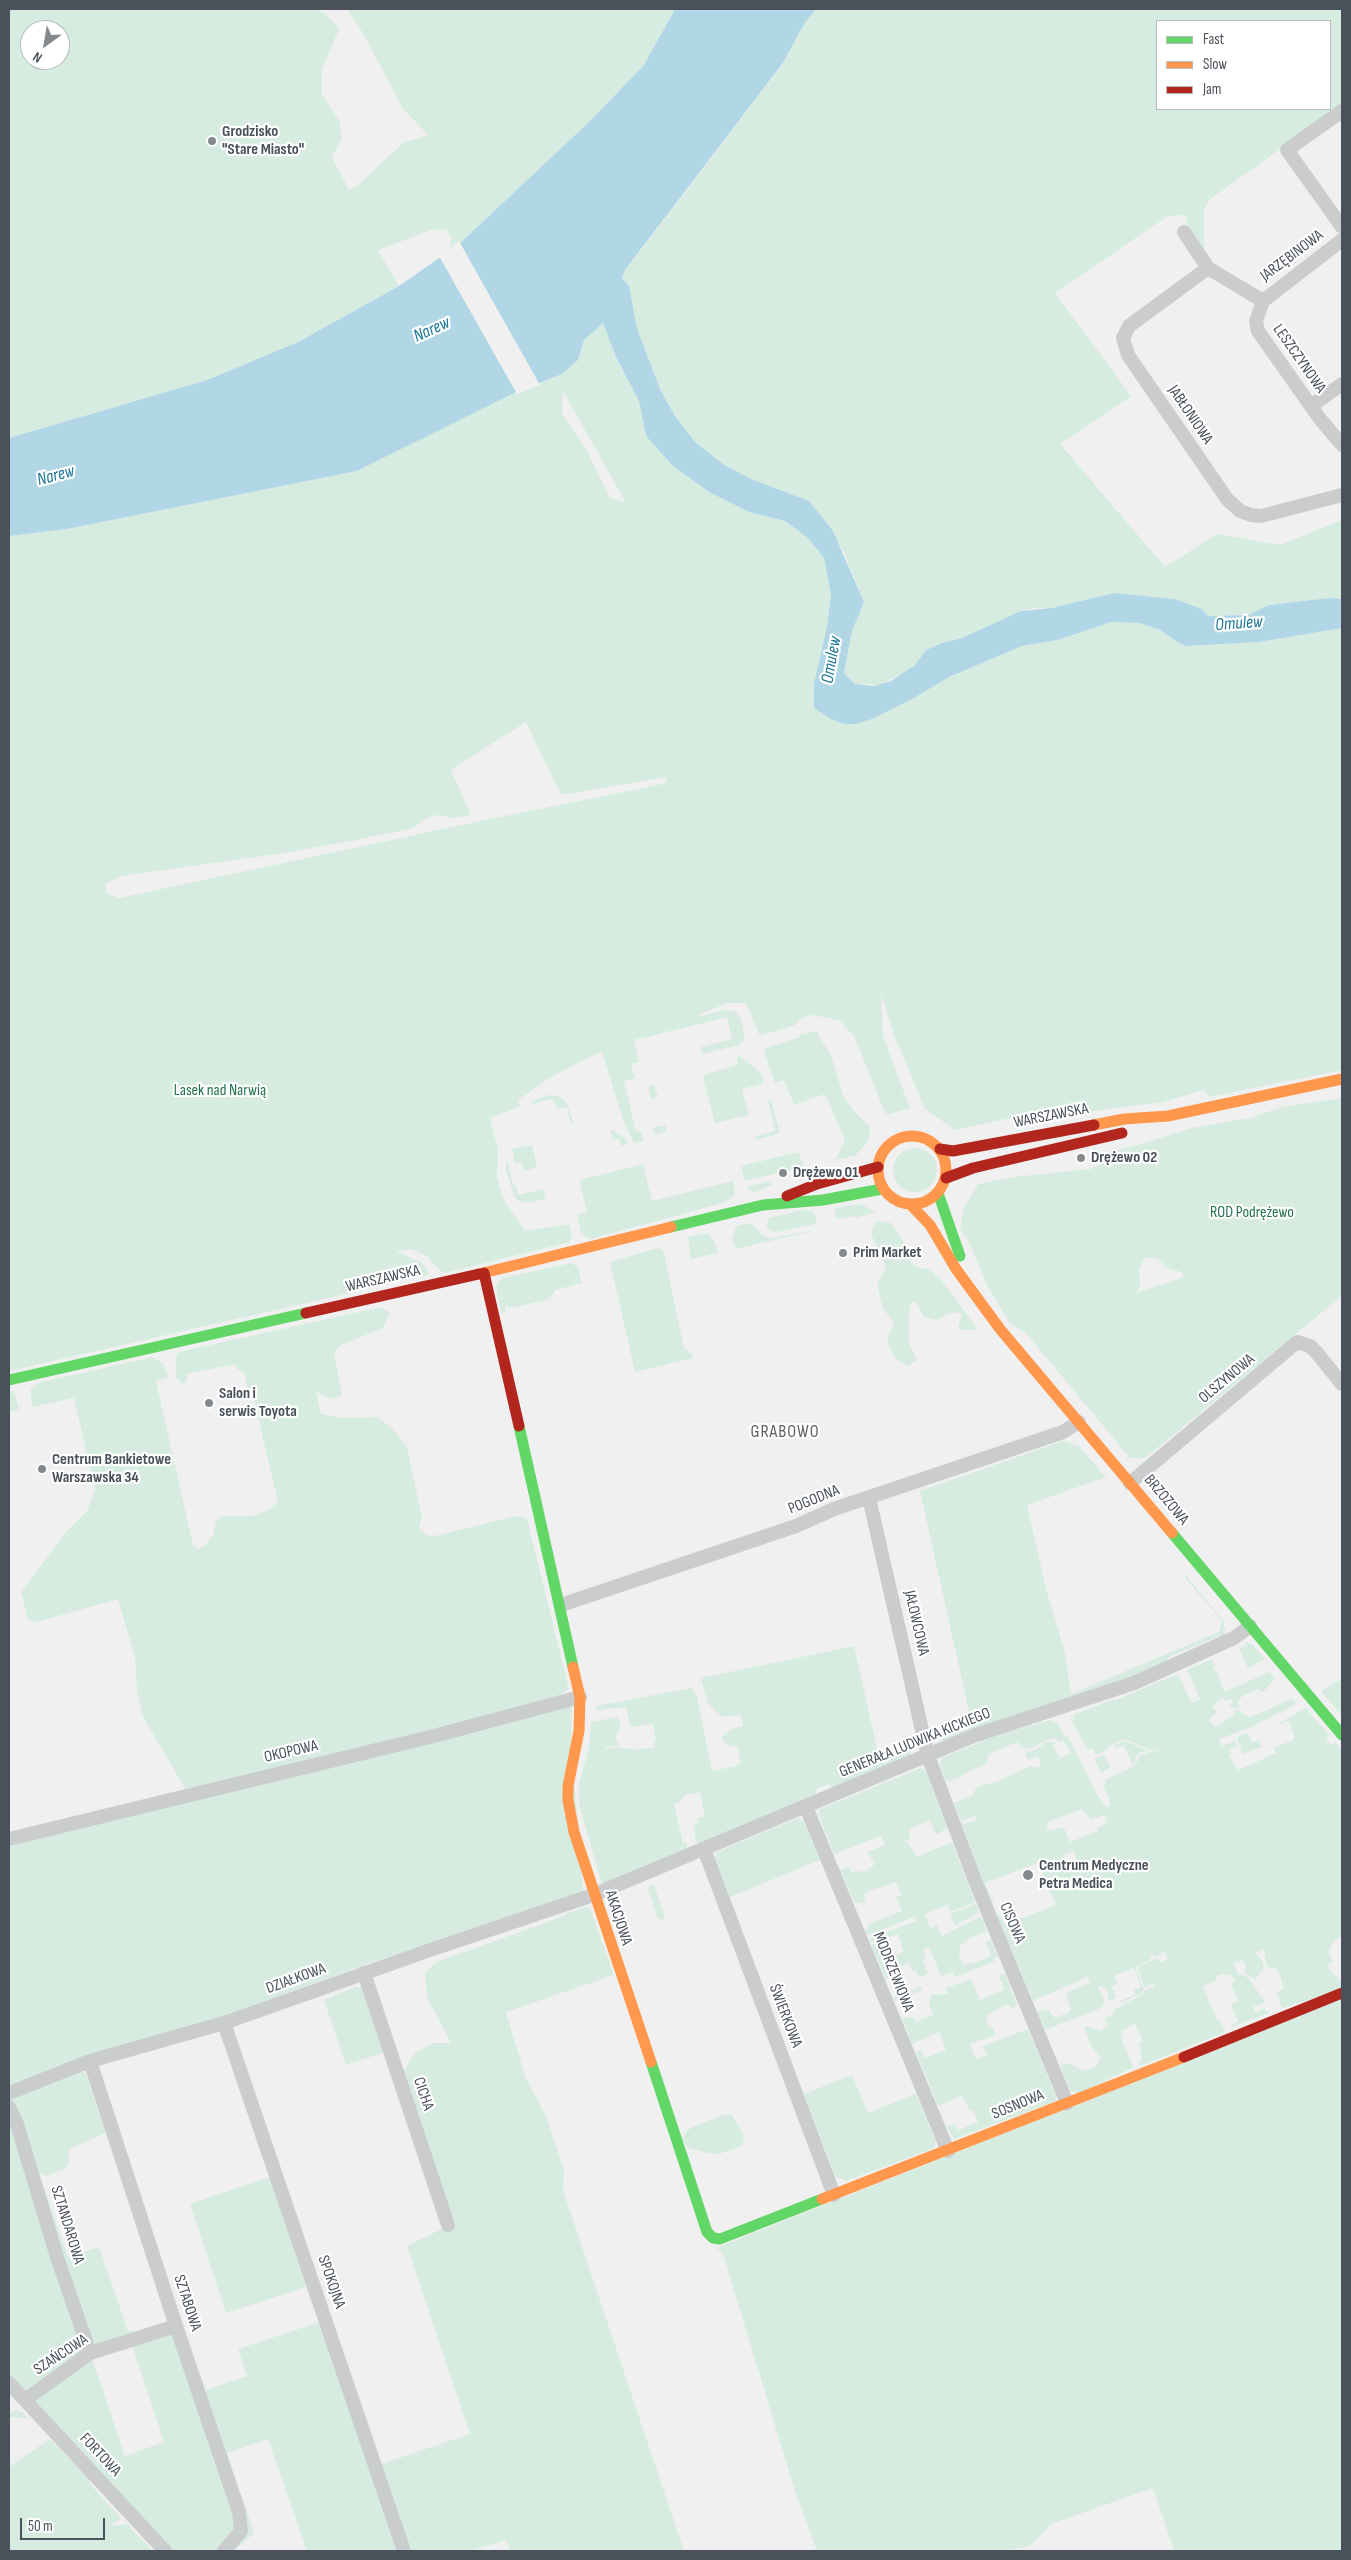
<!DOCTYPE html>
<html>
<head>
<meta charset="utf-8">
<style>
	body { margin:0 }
	#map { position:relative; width:1351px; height:2560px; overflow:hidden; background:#f0f0f0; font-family:"Sofia Sans Condensed",sans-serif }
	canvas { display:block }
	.frame { position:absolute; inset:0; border:10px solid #4a515a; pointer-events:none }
	.legend { position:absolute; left:1156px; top:20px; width:175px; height:90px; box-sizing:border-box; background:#fff; border:1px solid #b7b9bd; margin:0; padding:6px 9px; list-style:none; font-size:15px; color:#4a515a }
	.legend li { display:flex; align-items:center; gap:10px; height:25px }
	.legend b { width:25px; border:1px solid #b7b9bd }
	.north { position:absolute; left:20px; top:20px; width:50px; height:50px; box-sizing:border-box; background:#fff; border:1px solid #b7b9bd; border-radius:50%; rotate:212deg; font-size:14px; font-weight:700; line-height:20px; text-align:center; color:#4a515a }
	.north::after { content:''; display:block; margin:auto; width:18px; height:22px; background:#84898e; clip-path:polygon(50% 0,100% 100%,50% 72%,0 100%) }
	.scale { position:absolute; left:20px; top:2518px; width:85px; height:22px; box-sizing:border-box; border:2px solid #4a515a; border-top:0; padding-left:6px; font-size:15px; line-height:18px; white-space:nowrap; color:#4a515a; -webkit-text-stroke:4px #fff; paint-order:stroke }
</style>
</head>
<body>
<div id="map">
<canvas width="1351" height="2560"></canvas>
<div class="frame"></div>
<ul class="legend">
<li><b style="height:6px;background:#63d668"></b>Fast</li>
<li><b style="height:6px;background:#ff974d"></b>Slow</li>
<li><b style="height:6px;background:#b3261e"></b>Jam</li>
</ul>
<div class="north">N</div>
<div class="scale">50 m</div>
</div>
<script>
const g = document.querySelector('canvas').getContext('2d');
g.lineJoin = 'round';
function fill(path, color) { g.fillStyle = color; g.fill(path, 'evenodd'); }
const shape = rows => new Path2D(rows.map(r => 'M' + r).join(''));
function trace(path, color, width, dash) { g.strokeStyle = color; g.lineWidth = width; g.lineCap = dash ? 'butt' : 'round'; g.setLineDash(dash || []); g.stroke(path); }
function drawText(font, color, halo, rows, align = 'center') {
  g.font = font + ' "Sofia Sans Condensed",sans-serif'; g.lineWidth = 4.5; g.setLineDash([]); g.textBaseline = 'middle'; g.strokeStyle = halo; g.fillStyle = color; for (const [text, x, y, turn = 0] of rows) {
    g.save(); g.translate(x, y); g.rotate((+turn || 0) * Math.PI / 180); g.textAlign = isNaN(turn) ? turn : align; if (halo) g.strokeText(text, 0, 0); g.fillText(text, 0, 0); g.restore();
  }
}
const green = shape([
	[9,9,312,9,325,13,339,29,322,69,322,95,339,120,342,139,332,157,349,190,357,186,403,143,428,135,403,109,364,35,347,9,675,9,644,65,590,121,458,245,449,252,452,238,446,229,431,230,378,250,399,286,298,342,207,380,9,438],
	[30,30,60,30,60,60,30,60],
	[816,9,1342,9,1342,105,1209,200,1204,211,1204,248,1199,251,1188,230,1186,217,1180,215,1168,216,1055,293,1131,396,1060,444,1165,567,1217,534,1280,545,1342,520,1342,599,1329,598,1269,605,1248,615,1208,616,1175,599,1114,593,1052,608,1033,608,962,638,942,643,926,650,915,665,903,673,881,685,855,684,844,673,852,631,864,602,844,552,809,501,749,478,723,464,695,442,675,416,660,389,637,328,629,286,622,278,625,271,783,64,804,24],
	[1157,21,1330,21,1330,109,1157,109],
	[603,322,616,357,639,401,646,436,749,512,785,521,808,538,824,558,831,595,827,627,844,724,856,724,872,719,914,698,949,677,1022,646,1058,640,1111,622,1140,623,1160,630,1179,643,1187,646,1259,642,1342,628,1342,1070,1210,1097,1204,1090,1163,1102,1087,1112,1029,1114,955,1130,925,1109,895,1037,881,994,883,1036,910,1108,886,1115,854,1036,839,1020,812,1015,803,1017,795,1025,760,1036,746,1003,728,1003,697,1015,702,1016,724,1010,735,1011,741,1018,745,1039,739,1045,703,1054,701,1047,732,1039,727,1017,634,1040,639,1062,631,1064,635,1078,624,1081,636,1132,641,1131,644,1141,634,1143,623,1120,602,1052,591,1056,548,1079,518,1100,520,1107,490,1118,498,1150,497,1177,504,1200,525,1231,569,1224,572,1235,570,1242,445,1273,439,1270,427,1256,411,1249,396,1251,420,1262,427,1268,429,1275,9,1371,9,536,67,529,357,471,514,393,562,374,578,360,584,340],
	[563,391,626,503,610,498,587,451,562,413],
	[526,722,560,793,568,794,666,777,667,783,490,819,119,898,106,893,105,884,121,876,278,854,340,843,414,828,423,820,436,815,454,818,471,815,451,770],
	[818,1031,818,1035,831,1055,844,1098,855,1112,869,1126,870,1133,867,1143,855,1156,835,1160,845,1140,825,1094,794,1105,784,1080,775,1083,764,1052,766,1048,800,1037,799,1035],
	[740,1056,761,1073,764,1080,761,1084,742,1089,749,1115,715,1123,703,1078,706,1074,738,1065,737,1057],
	[654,1085,658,1097,651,1099,648,1086],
	[549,1095,558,1096,567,1103,573,1124,571,1125,567,1107,557,1109,554,1099,533,1104,532,1101],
	[1342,1098,1342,1296,1145,1458,1130,1458,1025,1332,1010,1324,987,1285,968,1240,960,1229,964,1208,978,1184,1014,1177,1091,1169,1108,1160,1103,1153,1134,1146,1192,1128,1250,1118,1282,1107],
	[1146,1257,1158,1259,1167,1268,1181,1272,1184,1277,1136,1293,1140,1287,1139,1268],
	[768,1100,771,1100,780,1133,756,1140,755,1136,775,1131],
	[665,1125,667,1131,654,1135,652,1128],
	[610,1129,625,1138,628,1144,621,1146,619,1139,613,1140],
	[532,1145,537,1167,524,1171,521,1162,515,1163,512,1149],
	'893 1170a22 22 0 1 1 44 0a22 22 0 1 1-44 0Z',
	[799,1152,803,1167,745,1181,741,1166],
	[507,1158,513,1185,516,1185,518,1195,543,1189,546,1199,528,1203,518,1201,514,1196,506,1170],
	[643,1164,652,1201,733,1181,735,1195,726,1202,591,1239,585,1236,581,1233,577,1215,587,1212,579,1180],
	[770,1181,772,1185,754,1193,746,1187],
	[860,1204,876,1212,856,1218,856,1216,839,1219,835,1216,835,1208],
	[801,1210,813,1212,816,1216,816,1224,777,1232,770,1231,766,1227,769,1218],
	[878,1221,891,1223,910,1252,911,1263,918,1268,929,1269,943,1282,975,1325,975,1330,961,1330,958,1327,962,1314,958,1312,946,1315,937,1320,924,1317,916,1302,913,1302,910,1305,909,1318,909,1343,917,1360,907,1366,894,1357,887,1340,894,1322,883,1309,877,1284,886,1267,871,1234,874,1225],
	[748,1223,757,1228,762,1235,771,1238,817,1230,736,1249,732,1239,736,1226],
	[708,1233,715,1243,718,1253,691,1259,688,1237],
	[658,1248,663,1250,665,1258,684,1348,692,1354,693,1358,635,1372,610,1262],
	[571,1263,578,1267,582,1283,555,1290,550,1299,512,1308,505,1305,506,1312,501,1313,496,1286,503,1278],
	[381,1307,390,1313,383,1328,341,1345,334,1353,342,1395,333,1399,316,1392,321,1414,342,1418,378,1417,393,1429,407,1447,422,1518,419,1529,430,1537,516,1516,527,1519,569,1689,560,1695,565,1706,572,1706,571,1741,583,1890,582,1893,508,1919,364,1965,209,2022,88,2058,9,2085,9,1846,192,1800,143,1717,137,1691,135,1657,118,1599,37,1622,28,1619,21,1592,67,1531,87,1511,95,1490,74,1398,33,1407,30,1391,38,1383,152,1357,163,1363,168,1378,156,1381,193,1545,199,1549,205,1545,213,1535,216,1521,222,1516,252,1516,268,1510,278,1502,253,1396,249,1396,244,1372,237,1369,236,1364,187,1374,187,1382,182,1384,176,1377,176,1355,179,1352],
	[9,1391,14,1392,19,1410,9,1412],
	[1063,1441,1079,1446,1107,1479,1103,1478,1027,1505,1046,1589,1065,1653,1071,1694,1219,1632,1222,1621,1186,1579,1184,1573,1224,1622,1225,1638,1219,1636,1169,1657,1165,1663,1133,1677,944,1743,942,1740,936,1739,972,1725,920,1491],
	[1245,1642,1252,1644,1265,1659,1248,1668,1239,1648,1247,1645],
	[854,1646,880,1762,913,1749,917,1741,916,1748,909,1754,910,1757,833,1788,828,1784,816,1789,816,1797,700,1844,696,1841,693,1827,698,1822,698,1818,705,1816,700,1792,685,1795,680,1802,674,1804,683,1843,687,1842,687,1848,602,1884,579,1804,579,1784,589,1747,591,1722,617,1717,619,1719,621,1727,615,1737,619,1745,606,1747,606,1749,619,1747,624,1749,634,1748,635,1750,655,1747,654,1740,656,1739,653,1724,631,1727,626,1707,596,1710,595,1706,692,1688,697,1696,712,1771,736,1766,741,1762,737,1746,729,1747,721,1738,732,1729,743,1726,741,1715,722,1717,708,1704,701,1678],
	[1212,1659,1215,1666,1213,1669,1217,1671,1224,1692,1270,1672,1275,1679,1263,1692,1260,1692,1258,1689,1241,1697,1238,1704,1240,1709,1231,1707,1229,1705,1233,1702,1230,1698,1226,1701,1222,1698,1212,1707,1217,1712,1209,1720,1215,1727,1235,1714,1233,1710,1241,1711,1243,1714,1250,1717,1292,1699,1297,1704,1247,1729,1219,1739,1222,1746,1235,1741,1237,1746,1222,1753,1230,1750,1231,1754,1229,1755,1238,1770,1276,1753,1274,1748,1295,1739,1289,1720,1270,1728,1306,1708,1329,1735,1326,1739,1331,1745,1335,1742,1342,1750,1342,1936,1333,1942,1329,1952,1333,1962,1328,1964,1331,1972,1341,1980,1342,1990,1282,2008,1277,1992,1284,1989,1280,1975,1276,1967,1270,1969,1266,1964,1264,1949,1255,1953,1262,1960,1264,1968,1255,1980,1244,1972,1246,1968,1243,1960,1234,1963,1238,1975,1243,1974,1249,1979,1264,2000,1264,2003,1253,2007,1256,2013,1264,2008,1269,2013,1232,2027,1231,2025,1238,2022,1231,2004,1238,2001,1231,1985,1235,1979,1230,1975,1219,1974,1215,1981,1203,1986,1217,2020,1219,2020,1222,2024,1225,2032,1140,2066,1138,2063,1141,2062,1141,2052,1139,2043,1143,2041,1135,2023,1120,2032,1123,2038,1121,2039,1134,2067,1079,2093,1070,2091,1060,2065,1070,2064,1085,2071,1096,2067,1101,2057,1092,2048,1084,2027,1091,2027,1100,2031,1108,2026,1105,2018,1114,2014,1113,2010,1140,1996,1145,1990,1155,1986,1154,1983,1145,1988,1138,1970,1139,1966,1158,1958,1160,1962,1168,1959,1164,1951,1155,1958,1153,1955,1150,1956,1151,1960,1138,1965,1136,1970,1144,1989,1140,1994,1121,2003,1120,2001,1135,1995,1133,1990,1141,1987,1134,1968,1114,1976,1117,1983,1112,1987,1116,1998,1109,2001,1107,1990,1098,1985,1105,2003,1101,2008,1045,2030,1037,2012,1048,2010,1055,2018,1069,2012,1071,2009,1066,1996,1068,1992,1090,1983,1088,1977,1033,2001,997,1915,1000,1915,1004,1925,1056,1905,1038,1863,984,1883,994,1902,992,1903,984,1884,962,1824,976,1820,975,1816,961,1822,954,1803,973,1795,976,1788,983,1785,999,1781,1030,1766,1035,1768,1040,1766,1040,1759,1037,1756,1028,1760,1025,1753,1037,1749,1046,1742,1056,1742,1053,1745,1060,1758,1071,1753,1063,1740,1059,1742,1055,1738,1050,1739,1030,1749,1023,1748,1017,1742,989,1754,987,1762,982,1766,969,1771,957,1779,946,1781,940,1764,942,1758,995,1736,1050,1720,1058,1723,1065,1737,1068,1736,1096,1793,1107,1808,1111,1804,1103,1785,1106,1783,1105,1780,1135,1766,1140,1755,1160,1749,1150,1750,1125,1739,1109,1746,1110,1748,1096,1755,1092,1748,1088,1750,1073,1723,1073,1715,1114,1699,1116,1700,1178,1674,1192,1703,1200,1699,1187,1670],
	[1082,1809,1091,1820,1104,1815,1108,1822,1097,1828,1098,1831,1070,1842,1064,1828,1048,1830,1046,1826,1049,1824,1048,1822],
	[1074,1851,1079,1866,1072,1869,1063,1855],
	[1342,1679,1342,1716,1321,1691],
	[1248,1733,1252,1743,1259,1740,1262,1747,1242,1754,1239,1746,1250,1741,1239,1745,1237,1737],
	[1125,1741,1148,1751,1138,1753,1133,1766,1123,1745,1115,1749,1114,1745],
	[1104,1755,1111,1767,1101,1773,1094,1759],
	[921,1768,927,1773,947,1828,936,1835,930,1820,909,1829,910,1838,908,1841,895,1837,907,1842,917,1857,952,1842,975,1902,950,1912,947,1905,931,1911,925,1915,930,1928,937,1925,942,1936,981,1916,987,1931,967,1939,967,1941,960,1945,959,1954,963,1965,977,1962,991,1955,985,1942,991,1939,998,1957,994,1958,995,1961,955,1977,952,1972,941,1976,929,1947,923,1950,926,1958,923,1960,928,1974,919,1978,916,1970,912,1971,909,1963,889,1971,891,1977,886,1979,871,1945,880,1941,884,1959,903,1952,898,1934,871,1943,869,1939,916,1921,914,1917,868,1935,865,1930,869,1928,867,1925,902,1911,896,1897,902,1895,896,1882,869,1891,864,1894,866,1902,855,1904,840,1870,849,1867,851,1872,866,1871,875,1864,867,1852,885,1845,881,1836,834,1854,818,1813,820,1809],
	[798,1818,804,1822,820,1860,730,1897,715,1858,717,1852],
	[651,1884,654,1885,665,1917,663,1920,658,1918,648,1889],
	[976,1904,979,1913,955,1925,950,1914],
	[584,1907,590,1908,614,1975,506,2012,525,2076,547,2119,564,2170,563,2190,684,2551,510,2551,506,2540,470,2551,410,2551,381,2464,470,2434,407,2246,456,2222,449,2210,403,2073,414,2054,433,2043,451,2043,427,1997,425,1973,436,1962,540,1925],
	[1005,1974,1017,2004,1012,2010,1010,2005,1004,2005,988,2015,986,2019,989,2028,993,2027,995,2035,970,2044,976,2059,987,2055,983,2046,1028,2029,1056,2096,1056,2101,954,2139,947,2127,955,2124,958,2130,978,2122,973,2110,970,2111,962,2096,938,2106,916,2052,921,2050,924,2058,946,2050,939,2032,912,2044,902,2018,914,2018,916,2022,933,2015,929,2004,931,1994,942,1995,948,1993,946,1988,971,1979,980,2000,1004,1990,999,1976],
	[355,1987,362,1988,385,2052,346,2065,324,2000],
	[921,1987,923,1990,895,2001,893,1997],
	[1342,1999,1342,2551,1174,2551,1153,2488,1051,2524,1030,2546,1021,2548,998,2551,817,2551,794,2488,723,2254,716,2248],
	[80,2070,86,2074,106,2133,69,2149,69,2163,65,2169,46,2176,39,2173,68,2257,99,2247,128,2331,132,2330,133,2333,24,2393,9,2376,9,2098],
	[852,2075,868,2113,916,2094,936,2142,934,2148,846,2181,835,2176,804,2094],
	[731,2114,743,2134,744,2142,741,2146,719,2154,708,2153,688,2148,683,2140,686,2131,693,2127,722,2115],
	[270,2177,306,2287,226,2313,190,2204],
	[319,2322,399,2551,307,2551,268,2439,227,2453,254,2533,234,2551,229,2551,245,2525,203,2396,206,2390,247,2376,238,2349],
	[166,2332,172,2335,236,2512,234,2534,218,2551,170,2551,32,2402,87,2360,93,2361,125,2456,164,2442,133,2348,135,2343],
	[16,2410,23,2412,28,2419,12,2417,9,2420,9,2414],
	[48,2440,51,2440,89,2479,89,2483,121,2518,110,2526,127,2524,153,2551,9,2551,9,2467]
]);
const water = shape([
	[675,9,816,9,804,24,783,63,625,270,622,278,629,286,637,328,660,389,675,416,695,442,723,464,749,478,809,501,833,531,864,602,852,631,844,673,855,684,874,686,891,681,915,665,926,650,942,643,962,638,1021,611,1052,608,1114,593,1175,599,1202,609,1208,616,1248,615,1269,605,1329,598,1342,599,1342,628,1259,642,1187,646,1179,643,1160,630,1140,623,1111,622,1058,640,1022,646,949,677,914,698,872,719,856,724,844,724,831,719,814,708,814,684,827,627,831,595,824,558,808,538,785,521,749,512,709,492,673,466,646,436,639,401,616,357,603,323,584,340,578,360,562,374,514,393,357,471,67,529,9,536,9,438,207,380,298,342,399,286,458,245,590,121,644,65]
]);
const pier = shape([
	[459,241,540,385,517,394,439,256]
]);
const street = shape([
	[1342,111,1287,150,1342,227],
	[1184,232,1208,268,1263,301,1256,321,1258,331,1320,419,1342,445],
	[1208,268,1129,326,1123,338,1128,355,1227,499,1240,511,1251,515,1261,516,1342,495],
	[1263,301,1342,240],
	[1311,406,1342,384],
	[1130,1483,1297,1342,1310,1346,1317,1353,1342,1384],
	[869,1498,928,1756,976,1883,1067,2103],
	[561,1605,796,1526,834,1509,1063,1432,1079,1422],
	[806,1807,948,2151],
	[9,1839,430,1737,580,1697],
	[704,1849,834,2195],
	[364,1973,448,2225],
	[224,2023,404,2551],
	[90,2061,176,2326,239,2512,241,2531,224,2551],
	[9,2093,90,2061,224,2023,433,1949,593,1895,973,1736,1134,1683,1234,1638,1250,1626],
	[9,2107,17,2124,57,2257,90,2353],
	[9,2383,165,2551],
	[25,2400,90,2353,176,2326]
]);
const fast = shape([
	[938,1193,960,1256],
	[671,1227,763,1205,823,1200,882,1189],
	[9,1380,306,1313],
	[519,1426,573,1667],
	[1172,1533,1342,1735],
	[651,2062,707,2232,713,2238,720,2239,822,2199]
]);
const slow = shape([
	[1094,1125,1124,1119,1168,1116,1342,1079],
	'878 1170a34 34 0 1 1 68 0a34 34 0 1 1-68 0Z',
	[910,1204,930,1225,956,1269,1000,1329,1172,1533],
	[479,1274,671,1227],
	[573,1667,580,1697,579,1731,568,1786,568,1800,574,1832,651,2062],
	[822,2199,1184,2057]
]);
const jam = shape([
	[940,1149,953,1151,1094,1125],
	[946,1178,973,1168,1122,1133],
	[787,1196,817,1184,878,1167],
	[484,1273,519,1426],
	[306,1313,479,1274],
	[1184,2057,1342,1993]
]);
const markers = [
	[212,141,5,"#84898e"],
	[1081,1158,5,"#84898e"],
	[783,1173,5,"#84898e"],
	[843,1253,5,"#84898e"],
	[209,1403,5,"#84898e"],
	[42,1469,5,"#84898e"],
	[1028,1875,6,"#84898e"]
];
const poiNames = [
	["Grodzisko",222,132],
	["\"Stare Miasto\"",222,150],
	["Drężewo 02",1091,1158],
	["Drężewo 01",793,1173],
	["Prim Market",853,1253],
	["Salon i",219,1394],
	["serwis Toyota",219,1412],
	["Centrum Bankietowe",52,1460],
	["Warszawska 34",52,1478],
	["Centrum Medyczne",1039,1866],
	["Petra Medica",1039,1884]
];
const streetNames = [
	["JARZĘBINOWA",1292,256,-37],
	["LESZCZYNOWA",1299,359,55],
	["JABŁONIOWA",1190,415,56],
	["WARSZAWSKA",1051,1116,-11],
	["WARSZAWSKA",383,1279,-13],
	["OLSZYNOWA",1227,1379,-40],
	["POGODNA",814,1500,-22],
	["BRZOZOWA",1166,1500,50],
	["JAŁOWCOWA",916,1623,77],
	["GENERAŁA LUDWIKA KICKIEGO",915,1743,-22],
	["OKOPOWA",291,1752,-13],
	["AKACJOWA",618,1918,72],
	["CISOWA",1012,1923,67],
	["MODRZEWIOWA",893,1972,68],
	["DZIAŁKOWA",296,1979,-20],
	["ŚWIERKOWA",785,2016,69],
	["CICHA",423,2094,71],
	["SOSNOWA",1018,2105,-22],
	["SZTANDAROWA",67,2225,73],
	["SPOKOJNA",331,2282,71],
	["SZTABOWA",187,2303,72],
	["SZAŃCOWA",61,2355,-33],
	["FORTOWA",100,2455,47]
];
const parkNames = [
	["Lasek nad Narwią",220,1091],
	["ROD Podrężewo",1252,1213]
];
const waterNames = [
	["Narew",432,330,-25],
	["Narew",56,476,-15],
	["Omulew",1239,624,-4],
	["Omulew",832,660,-80]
];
const neighbourhoodNames = [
	["GRABOWO",785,1432]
];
fill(green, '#d7ece1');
fill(water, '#b1d7e6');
fill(pier, '#f0f0f0');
trace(street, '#cbccce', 14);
trace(fast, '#63d668', 11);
trace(slow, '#ff974d', 11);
trace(jam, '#b3261e', 11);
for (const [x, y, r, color] of markers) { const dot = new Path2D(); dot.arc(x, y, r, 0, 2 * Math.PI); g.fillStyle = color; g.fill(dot); trace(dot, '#fff', 2); }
drawText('bold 16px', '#4a515a', '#fff', poiNames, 'left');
drawText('16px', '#4a515a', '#fff', streetNames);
drawText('16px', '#237350', '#fff', parkNames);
drawText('italic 18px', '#1e7798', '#fff', waterNames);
g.letterSpacing = '1px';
drawText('18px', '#5d5f63', '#fff', neighbourhoodNames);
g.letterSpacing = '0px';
</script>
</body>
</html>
